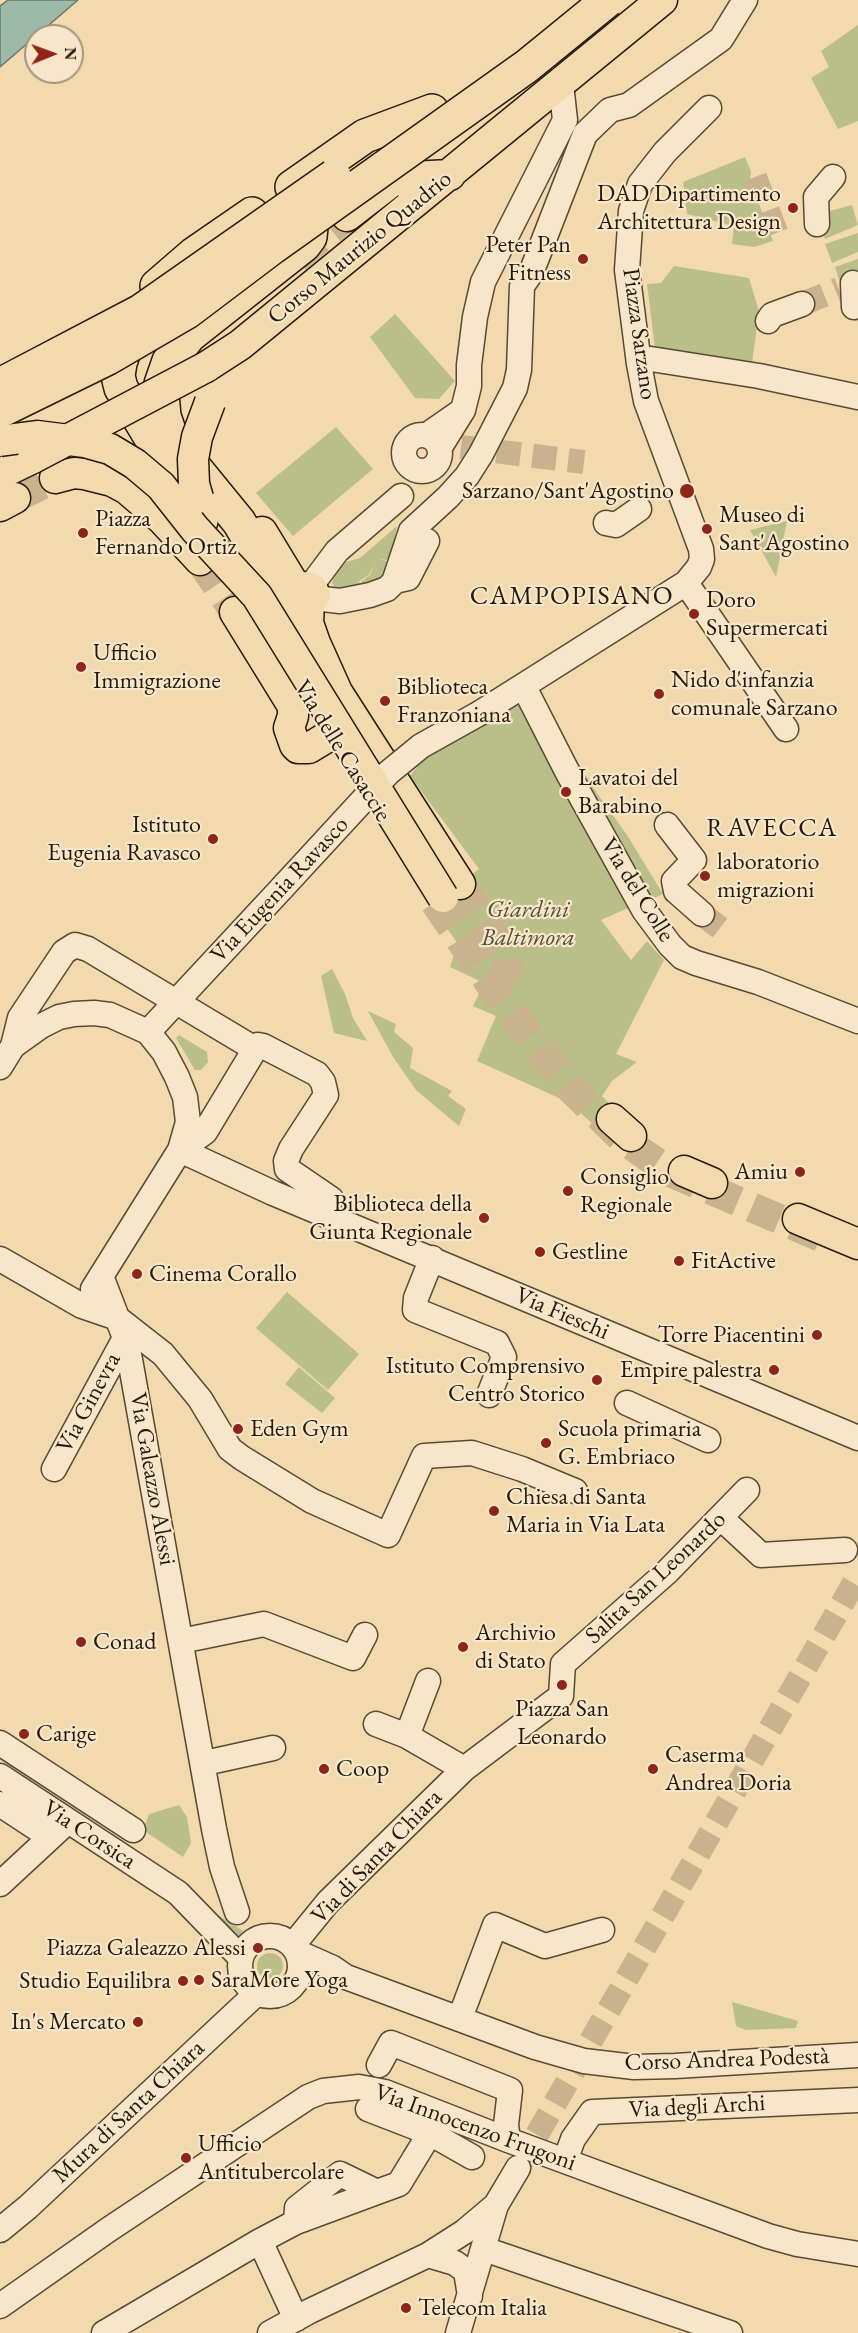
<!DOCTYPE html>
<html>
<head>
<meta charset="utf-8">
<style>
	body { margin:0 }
	#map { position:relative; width:858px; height:2333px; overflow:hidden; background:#f2d9ae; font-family:"EB Garamond",serif }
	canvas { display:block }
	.north { position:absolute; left:24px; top:24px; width:60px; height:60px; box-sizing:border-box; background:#f7e6ca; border:2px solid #a3947e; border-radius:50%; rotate:89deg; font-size:16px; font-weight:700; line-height:24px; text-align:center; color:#261a0c }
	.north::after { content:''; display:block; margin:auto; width:21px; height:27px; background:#8f2418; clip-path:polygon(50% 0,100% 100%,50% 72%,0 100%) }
</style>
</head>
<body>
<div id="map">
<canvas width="858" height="2333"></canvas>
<div class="north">N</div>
</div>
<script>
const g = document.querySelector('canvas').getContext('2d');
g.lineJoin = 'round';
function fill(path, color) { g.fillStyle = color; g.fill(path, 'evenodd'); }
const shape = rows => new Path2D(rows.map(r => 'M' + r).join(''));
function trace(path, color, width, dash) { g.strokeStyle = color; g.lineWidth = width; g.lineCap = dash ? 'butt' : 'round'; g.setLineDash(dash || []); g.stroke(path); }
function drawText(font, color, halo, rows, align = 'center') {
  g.font = font + ' "EB Garamond",serif'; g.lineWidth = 4.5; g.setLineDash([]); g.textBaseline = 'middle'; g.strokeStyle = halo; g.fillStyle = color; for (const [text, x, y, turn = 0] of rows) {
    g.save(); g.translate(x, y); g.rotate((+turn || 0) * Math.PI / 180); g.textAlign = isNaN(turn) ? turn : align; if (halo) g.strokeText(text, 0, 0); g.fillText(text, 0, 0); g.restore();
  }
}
const green = shape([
	[858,25,858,121,838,129,811,78,829,67,821,51],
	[745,157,751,172,750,180,773,241,754,247,732,244,734,226,687,214,683,182],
	[852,205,858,225,825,239,820,224,822,213],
	[858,233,858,252,832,263,825,244],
	[858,259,858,275,840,283,835,267],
	[674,266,749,278,759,311,752,364,655,349,647,284,661,283],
	[395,314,455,381,439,399,415,398,370,337],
	[336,427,373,469,293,536,256,493],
	[787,521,776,577,750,530],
	[397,526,390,561,378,558,389,562,387,571,377,585,364,591,361,582,370,575,376,561,369,575,359,581,362,590,338,593,332,583,335,572,346,562,360,558],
	[523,698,635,905,601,920,631,960,647,941,664,960,616,1054,637,1062,612,1081,602,1096,617,1112,602,1132,568,1102,477,1061,496,1016,473,1006,484,983,450,967,458,944,431,906,479,869,410,776,421,762],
	[549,715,594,789,627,835,663,894,648,901],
	[332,969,345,994,353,1018,367,1041,334,1033,321,976],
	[368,1011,396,1024,394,1032,413,1048,410,1068,452,1091,448,1096,466,1109,459,1126,416,1090,393,1057],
	[179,1035,207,1052,208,1062,201,1070,195,1070,176,1038],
	[287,1292,359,1354,328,1390,256,1328],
	[299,1367,335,1398,322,1413,285,1384],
	[179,1805,187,1817,191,1843,183,1857,143,1830,149,1814],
	[211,1911,245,1932,234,1941],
	'257 1966a13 13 0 1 1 26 0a13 13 0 1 1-26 0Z',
	[732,2002,798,2021,796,2028,746,2030,736,2026]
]);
const water = shape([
	[8,0,78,0,0,67,0,6,8,0]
]);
const minorTunnel = shape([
	[755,177,779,240],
	[802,304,839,289],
	[461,447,584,462],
	[702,914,720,928],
	[519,2166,858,1576]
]);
const majorTunnel = shape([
	[296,258,347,216],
	[15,498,55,478],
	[200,560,235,612],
	[460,884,505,952,508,963,506,969,498,975,491,974,475,963],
	[435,902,501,1000,570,1088,625,1141,672,1173,821,1237]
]);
const minor = shape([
	[817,224,816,197,833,177],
	[853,283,854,307],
	[768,321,772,315,802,304],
	[639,364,651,359,759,376,858,397],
	[463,410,469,386,469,365,475,317,483,282,565,120,561,84],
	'404 453a18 18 0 1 1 36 0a18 18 0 1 1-36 0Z',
	[427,435,463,410,440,447],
	[606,523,616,525,639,509],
	[399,580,408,578,427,541],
	[686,583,786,729],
	[310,587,337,551,401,496],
	[314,598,340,601,370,595,387,589,394,582,411,531,448,497,467,476,481,454,515,388,519,370,522,286,531,273,585,134,610,110,629,105,721,39,745,0],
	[524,687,569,775,644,910,670,945,682,957,696,963,758,982,858,1021],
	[480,713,686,583,699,567,702,559,701,549,646,401,639,364,627,270,631,211,640,184,665,152,709,108],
	[667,825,694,860,674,881,676,891],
	[676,891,702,914],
	[148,1032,282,888],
	[13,1046,20,1018,64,952,75,945,88,949,255,1049,205,1132,180,1150],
	[255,1049,258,1045,263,1046,317,1074,323,1082,326,1095,291,1149,286,1161,287,1169,331,1199],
	[0,1067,13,1046,41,1026,59,1017,74,1014,94,1013,110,1015,148,1032,164,1052,177,1077,185,1097,188,1122,180,1150,93,1289],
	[180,1150,273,1193,858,1438],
	[432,1258,416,1298,415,1310,497,1343,504,1357,489,1395],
	[0,1259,82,1306,117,1318,163,1354,200,1399,230,1449,242,1458,312,1501,388,1535,424,1456,472,1453,522,1469,575,1491],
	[101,1276,125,1338,129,1354,214,1829,222,1867,237,1912],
	[627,1403,708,1440],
	[54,1469,125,1338],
	[721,1518,761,1555,845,1550],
	[181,1641,264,1624,353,1658,365,1635],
	[428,1681,407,1736,464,1769],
	[376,1724,407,1736],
	[0,1743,133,1830],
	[214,1761,273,1748],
	[0,1776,178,1893,241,1958],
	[0,1804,50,1837],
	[0,1884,68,1821],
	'240 1966a30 30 0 1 1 60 0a30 30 0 1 1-60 0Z',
	[293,1945,328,1902,464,1769,561,1696,563,1664,666,1573,747,1490],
	[297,1952,333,1968,346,1977,535,2047,584,2061,634,2067,675,2066,858,2055],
	[460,2018,495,1925,545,1946,602,1930],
	[379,2065,391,2043,510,2090,506,2125,508,2140],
	[368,2109,430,2133,472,2157],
	[565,2161,573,2139,592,2112,858,2100],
	[377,2192,399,2184,430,2133],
	[0,2230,28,2207,257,1993],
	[260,2241,296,2222,377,2192,340,2174,297,2208,296,2222],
	[484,2249,730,2333],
	[428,2255,455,2263,466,2271,470,2296],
	[0,2306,108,2230,308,2097,323,2091,359,2087,385,2092,508,2140,768,2236,797,2244,858,2254],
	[104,2333,260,2241,296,2319],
	[270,2333,310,2311,428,2255,464,2232,496,2205],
	[458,2333,496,2205,518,2168]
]);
const major = shape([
	[347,216,391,182,411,177,450,175],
	[206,367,240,345,662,0],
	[0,474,33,458],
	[55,478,74,473,84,474,112,481,127,489,162,519,200,560],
	[0,506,15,498],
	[262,532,299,593],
	[235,612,293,706,293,716,289,728,295,745,298,748,309,748,332,734],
	[308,623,309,603,315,595,312,589,307,587,300,590,299,598,302,602,308,623,315,643,337,692,460,884],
	[612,1119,631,1136],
	[684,1171,712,1183],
	[798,1219,858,1244]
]);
const highway = shape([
	[292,187,365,136,432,111],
	[157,286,194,254,252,214],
	[132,327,120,363,118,376,121,388,201,521],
	[301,662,289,618,267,569,239,522,172,440,164,416,161,384,169,361,190,335,304,245,310,237,312,218]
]);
const minorBridge = shape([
	[282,888,388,773,421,746,480,713]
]);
const majorBridge = shape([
	[0,441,37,436,85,442,110,449,135,464,161,486,195,529,257,596,443,897],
	[33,458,206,367],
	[198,498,194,484,193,459,197,437,210,402]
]);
const highwayBridge = shape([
	[0,385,141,311,334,176],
	[0,411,108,358,187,312,273,247,527,66,608,0]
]);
const markers = [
	[793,208,6,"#8f2418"],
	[583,259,6,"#8f2418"],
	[687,491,8,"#8f2418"],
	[707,529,6,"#8f2418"],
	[83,533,6,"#8f2418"],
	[694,614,6,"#8f2418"],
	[81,667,6,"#8f2418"],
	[659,694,6,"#8f2418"],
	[385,701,6,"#8f2418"],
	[566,792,6,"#8f2418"],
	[213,839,6,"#8f2418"],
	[705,876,6,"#8f2418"],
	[800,1172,6,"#8f2418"],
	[568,1191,6,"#8f2418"],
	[484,1218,6,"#8f2418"],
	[540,1252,6,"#8f2418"],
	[679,1261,6,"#8f2418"],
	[137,1274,6,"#8f2418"],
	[817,1335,6,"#8f2418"],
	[774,1370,6,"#8f2418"],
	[597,1380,6,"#8f2418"],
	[238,1429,6,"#8f2418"],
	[546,1443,6,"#8f2418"],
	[494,1511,6,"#8f2418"],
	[81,1642,6,"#8f2418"],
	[463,1647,6,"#8f2418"],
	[562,1685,6,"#8f2418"],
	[24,1734,6,"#8f2418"],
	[324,1769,6,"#8f2418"],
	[653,1769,6,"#8f2418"],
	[258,1948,6,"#8f2418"],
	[199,1980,6,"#8f2418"],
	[183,1981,6,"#8f2418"],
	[138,2022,6,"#8f2418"],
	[186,2158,6,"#8f2418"],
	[406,2308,6,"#8f2418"]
];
const poiNames = [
	["DAD Dipartimento",781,194,"right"],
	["Architettura Design",781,222,"right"],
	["Peter Pan",571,245,"right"],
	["Fitness",571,273,"right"],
	["Sarzano/Sant'Agostino",674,491,"right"],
	["Museo di",719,515],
	["Sant'Agostino",719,543],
	["Piazza",95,519],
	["Fernando Ortiz",95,547],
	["Doro",706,600],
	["Supermercati",706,628],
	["Ufficio",93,653],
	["Immigrazione",93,681],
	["Nido d'infanzia",671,680],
	["comunale Sarzano",671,708],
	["Biblioteca",397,687],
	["Franzoniana",397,715],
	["Lavatoi del",578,778],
	["Barabino",578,806],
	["Istituto",201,825,"right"],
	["Eugenia Ravasco",201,853,"right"],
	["laboratorio",717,862],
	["migrazioni",717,890],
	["Amiu",788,1172,"right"],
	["Consiglio",580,1177],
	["Regionale",580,1205],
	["Biblioteca della",472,1204,"right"],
	["Giunta Regionale",472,1232,"right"],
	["Gestline",552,1252],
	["FitActive",691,1261],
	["Cinema Corallo",149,1274],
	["Torre Piacentini",805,1335,"right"],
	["Istituto Comprensivo",585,1366,"right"],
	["Centro Storico",585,1394,"right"],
	["Empire palestra",762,1370,"right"],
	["Eden Gym",250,1429],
	["Scuola primaria",558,1429],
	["G. Embriaco",558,1457],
	["Chiesa di Santa",506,1497],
	["Maria in Via Lata",506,1525],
	["Archivio",475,1633],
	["di Stato",475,1661],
	["Conad",93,1642],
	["Piazza San",562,1709,"center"],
	["Leonardo",562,1737,"center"],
	["Carige",36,1734],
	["Caserma",665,1755],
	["Andrea Doria",665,1783],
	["Coop",336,1769],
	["Piazza Galeazzo Alessi",246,1948,"right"],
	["SaraMore Yoga",211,1980],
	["Studio Equilibra",171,1981,"right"],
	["In's Mercato",126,2022,"right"],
	["Ufficio",198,2144],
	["Antitubercolare",198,2172],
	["Telecom Italia",418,2308]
];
const streetNames = [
	["Corso Maurizio Quadrio",360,248,-39],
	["Piazza Sarzano",639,334,82],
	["Via delle Casaccie",342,751,58],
	["Via Eugenia Ravasco",280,890,-47],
	["Via del Colle",637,890,58],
	["Via Fieschi",562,1314,23],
	["Via Ginevra",89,1403,-62],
	["Via Galeazzo Alessi",152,1479,80],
	["Salita San Leonardo",656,1578,-43],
	["Via Corsica",89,1835,33],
	["Via di Santa Chiara",377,1857,-46],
	["Corso Andrea Podestà",727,2060,-2],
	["Via degli Archi",697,2107,-3],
	["Mura di Santa Chiara",129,2112,-43],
	["Via Innocenzo Frugoni",475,2128,20]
];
const parkNames = [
	["Giardini",528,910],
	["Baltimora",528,938]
];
const neighbourhoodNames = [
	["CAMPOPISANO",572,597],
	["RAVECCA",772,829]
];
fill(green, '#babf8a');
fill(water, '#9cbaa7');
trace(water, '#6d7a69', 1.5);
trace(minorTunnel, '#c9b38e', 24, [24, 12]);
trace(majorTunnel, '#c9b38e', 30, [30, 15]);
trace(minor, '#594a34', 27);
trace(major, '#261a0c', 33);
trace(highway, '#261a0c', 36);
trace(minor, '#f7e6ca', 24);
trace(major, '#f2d9ae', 30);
trace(highway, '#f2d9ae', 33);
trace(minorBridge, '#594a34', 27, []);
trace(majorBridge, '#261a0c', 33, []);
trace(highwayBridge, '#261a0c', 36, []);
trace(minorBridge, '#f7e6ca', 24);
trace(majorBridge, '#f2d9ae', 30);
trace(highwayBridge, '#f2d9ae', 33);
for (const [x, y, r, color] of markers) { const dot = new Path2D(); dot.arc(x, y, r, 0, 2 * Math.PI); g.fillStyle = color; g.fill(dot); trace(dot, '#f7e6ca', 2); }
drawText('24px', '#261a0c', '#f7e6ca', poiNames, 'left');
drawText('24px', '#261a0c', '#f7e6ca', streetNames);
drawText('italic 24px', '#524c32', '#f7e6ca', parkNames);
g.letterSpacing = '1.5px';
drawText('26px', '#261a0c', '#f7e6ca', neighbourhoodNames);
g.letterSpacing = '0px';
</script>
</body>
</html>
